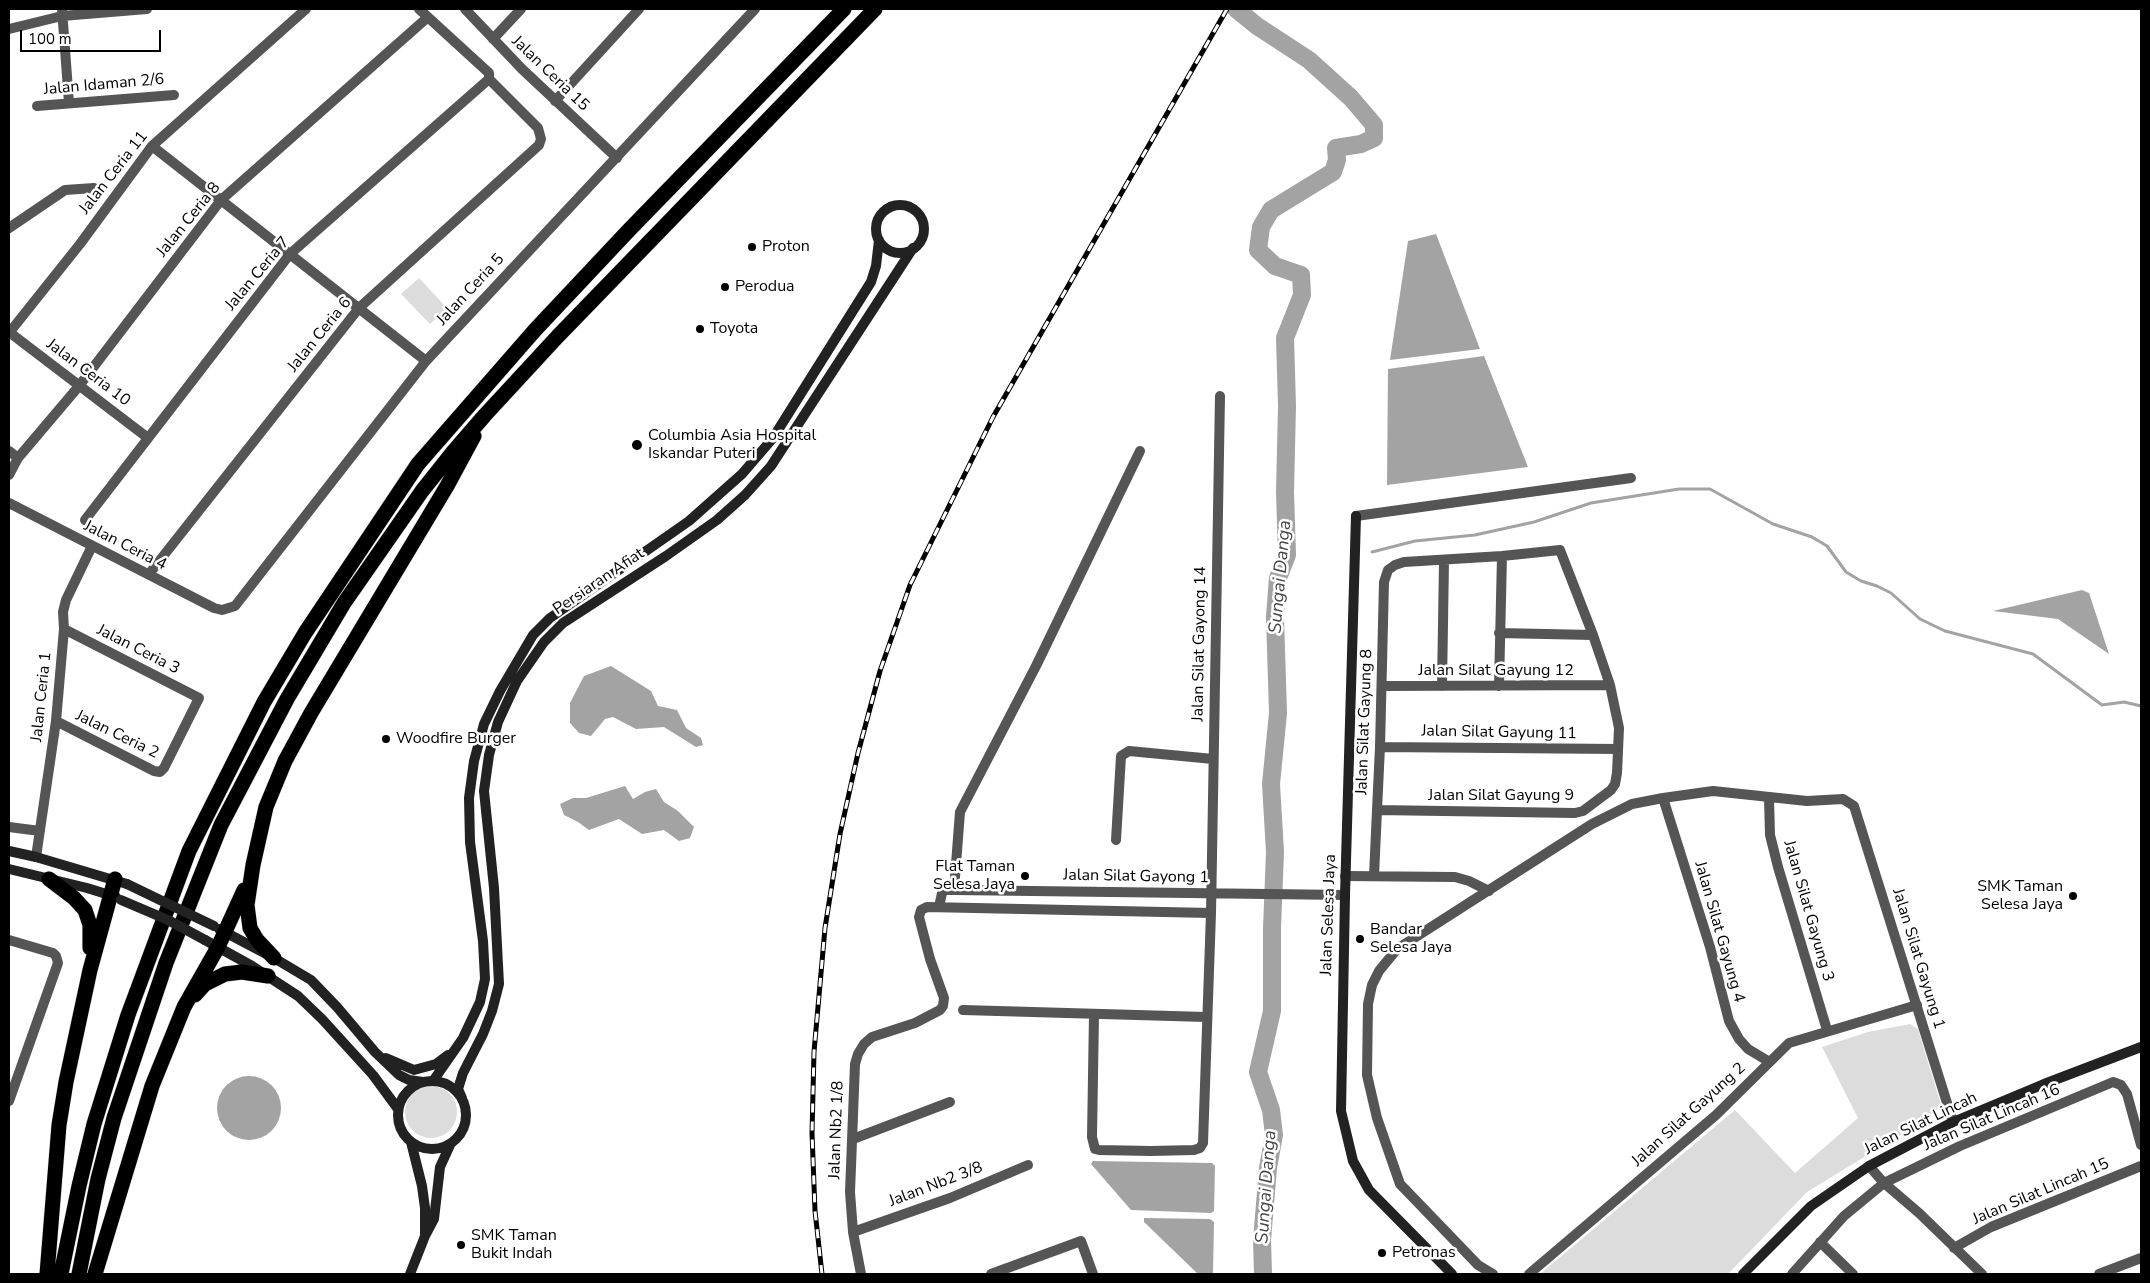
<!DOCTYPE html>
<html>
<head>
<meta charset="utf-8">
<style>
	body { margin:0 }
	#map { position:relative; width:2150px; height:1283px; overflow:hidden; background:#fff; font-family:"Nunito Sans",sans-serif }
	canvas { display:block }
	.frame { position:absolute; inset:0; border:10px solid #000; pointer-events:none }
	.scale { position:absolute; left:20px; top:30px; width:141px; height:22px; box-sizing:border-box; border:2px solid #000; border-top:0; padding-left:6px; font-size:15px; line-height:18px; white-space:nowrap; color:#000; -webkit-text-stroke:4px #fff; paint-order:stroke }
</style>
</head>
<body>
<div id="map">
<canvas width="2150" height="1283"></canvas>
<div class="frame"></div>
<div class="scale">100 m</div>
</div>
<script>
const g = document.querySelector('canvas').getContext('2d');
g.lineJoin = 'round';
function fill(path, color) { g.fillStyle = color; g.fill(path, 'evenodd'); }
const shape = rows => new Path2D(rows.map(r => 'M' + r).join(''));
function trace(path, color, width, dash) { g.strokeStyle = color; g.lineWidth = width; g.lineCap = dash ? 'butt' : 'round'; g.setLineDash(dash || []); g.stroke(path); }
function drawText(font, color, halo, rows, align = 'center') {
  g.font = font + ' "Nunito Sans",sans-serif'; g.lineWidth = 5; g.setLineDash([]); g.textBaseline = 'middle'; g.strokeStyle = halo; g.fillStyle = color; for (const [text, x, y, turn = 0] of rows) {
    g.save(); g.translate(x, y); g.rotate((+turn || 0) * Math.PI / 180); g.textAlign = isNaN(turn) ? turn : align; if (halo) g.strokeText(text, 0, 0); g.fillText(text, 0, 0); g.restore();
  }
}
const green = shape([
	[419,278,447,308,430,324,401,294],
	[1910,1024,1918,1029,1941,1105,1925,1120,1807,1192,1728,1274,1540,1274,1735,1110,1795,1173,1858,1118,1822,1047,1868,1032],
	'405 1112a26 26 0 1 1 52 0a26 26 0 1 1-52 0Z'
]);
const water = shape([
	[1436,234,1480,349,1390,360,1408,241],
	[1484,356,1528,467,1387,485,1388,369],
	[2082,590,2089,593,2109,654,2058,619,1993,611],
	[611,666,651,691,658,706,677,710,686,728,701,738,703,745,696,747,664,727,636,729,613,717,605,719,591,736,579,733,570,723,570,703,584,676],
	[625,786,633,799,645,792,656,789,664,802,678,811,694,827,690,838,679,841,664,830,642,834,619,819,589,830,578,822,564,815,560,804,573,798,586,798],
	'217 1108a32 32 0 1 1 64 0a32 32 0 1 1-64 0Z',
	[1093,1161,1212,1163,1215,1166,1214,1211,1211,1213,1131,1210,1091,1164],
	[1144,1218,1210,1219,1214,1222,1213,1273,1198,1274,1144,1222]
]);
const stream = shape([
	[1372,552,1415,541,1475,535,1534,522,1591,503,1679,489,1710,489,1773,524,1812,537,1827,546,1846,572,1861,581,1877,586,1891,593,1920,619,1945,631,2033,654,2102,705,2124,702,2141,706]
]);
const river = shape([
	[1236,9,1257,26,1309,60,1351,98,1374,125,1374,138,1361,144,1336,148,1337,160,1333,172,1271,210,1261,227,1258,250,1275,266,1301,275,1302,295,1285,338,1287,406,1285,492,1287,555,1278,578,1275,617,1278,713,1271,784,1275,852,1272,928,1272,1011,1258,1072,1271,1110,1274,1135,1268,1168,1262,1240,1263,1274]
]);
const street = shape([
	[62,9,69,103],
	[465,9,522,69,617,158],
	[9,29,62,16,147,9],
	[493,39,521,9],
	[555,101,639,9],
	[37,106,174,95],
	[152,146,426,361],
	[9,228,65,190,94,188],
	[9,332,148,438],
	[9,333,80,244,152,146,306,9],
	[9,451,18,458],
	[9,475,18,458,79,386,221,200,428,17],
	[9,503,214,608,222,610,235,606,426,361,755,9],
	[1356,516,1631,478],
	[85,520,290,254,489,79],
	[149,574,359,308,539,145,541,139,538,128,489,79,489,73,419,9],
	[1499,633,1593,635],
	[1382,686,1610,685],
	[1442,686,1444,561],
	[1499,686,1502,556],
	[56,721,154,771,160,772,164,768,199,698,64,629],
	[1380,747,1618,749],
	[1663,798,1710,947,1729,1021,1739,1039,1748,1049,1768,1061],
	[1769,798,1770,835,1778,867,1827,1030],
	[9,827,40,831],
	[1116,840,1121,756,1129,751,1213,759],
	[36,857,56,721,64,629,63,612,66,600,92,546],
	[1345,876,1455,877,1469,881,1489,891],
	[1374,876,1377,810,1380,747,1384,582,1388,570,1395,565,1404,562,1502,556,1560,550,1593,635,1610,685,1619,728,1617,773,1615,784,1611,790,1583,811,1575,813,1377,810],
	[954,890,960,812,1036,666,1140,451],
	[939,907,942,893,945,890,954,890,1345,895],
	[9,940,53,953,56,956,58,963,9,1101],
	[963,1010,1206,1017],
	[1094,1014,1092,1137,1095,1149,1099,1150,1151,1151,1194,1150,1200,1148,1203,1143,1211,913],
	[853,1139,950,1102],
	[1869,1166,1884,1183,1919,1213,1982,1274],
	[853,1232,950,1198,1028,1165],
	[1820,1242,1853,1274],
	[1954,1248,1991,1227,2141,1166],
	[861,1274,853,1232,850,1192,855,1064,858,1054,864,1044,872,1037,915,1023,940,1010,943,1006,944,998,930,959,919,917,921,910,927,907,1211,913,1220,396],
	[991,1274,1081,1241,1093,1274],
	[1493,1274,1478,1265,1400,1184,1377,1118,1367,1075,1368,1004,1372,985,1379,971,1397,949,1592,824,1632,804,1663,798,1713,791,1807,801,1843,799,1854,806,1953,1122],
	[1529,1274,1716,1115,1789,1043,1917,1005],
	[1792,1274,1844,1216,1884,1183,1960,1146,2113,1082,2121,1085,2127,1094,2141,1145],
	[2099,1274,2141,1258]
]);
const secondary = shape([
	'876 229a24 24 0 1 1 48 0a24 24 0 1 1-48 0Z',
	[1356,516,1345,895,1341,1111,1353,1161,1369,1190,1452,1274],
	[9,851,36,857,127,884],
	[9,869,87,888,116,897],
	[219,929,274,958,311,980,337,1007,375,1052,399,1075,409,1080,423,1082],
	[205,940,252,966,298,996,322,1019,373,1075,398,1109],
	[386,1058,414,1070,436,1064,448,1055],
	'398 1115a34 34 0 1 1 68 0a34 34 0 1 1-68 0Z',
	[433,1081,463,1038,480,1002,485,979,483,941,470,842,469,798,474,761,484,724,500,691,533,635,550,618,689,521,742,474,773,438,871,282,876,266,879,240],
	[462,1098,458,1089,463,1073,483,1034,492,1011,499,984,494,888,484,791,489,755,498,722,517,681,544,642,563,623,666,556,717,520,745,495,771,466,913,248],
	[411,1142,422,1186,425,1208,425,1235],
	[410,1274,425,1236,434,1219,440,1167,451,1143],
	[1743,1274,1811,1206,1869,1166,1953,1122,2044,1084,2141,1047]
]);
const highway = shape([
	[49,879,74,898,85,910,90,925,90,948],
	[274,958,257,940,250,928,247,905,253,865,266,807,285,761,311,713,447,486,474,436],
	[195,995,205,984,225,974,242,972,268,976],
	[47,1274,59,1125,66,1082,90,970,115,879],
	[61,1274,79,1186,94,1124,128,1015,189,851,264,702,305,633,418,464,535,330,630,229,844,9],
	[79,1274,98,1179,114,1118,166,963,221,825,287,699,344,603,422,491,453,452,485,415,558,336,875,9],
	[95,1274,152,1086,184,1007,218,947,244,890]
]);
const rail = shape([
	[822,1274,815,1211,812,1133,814,1052,825,928,840,834,858,753,880,671,910,585,993,417,1227,9]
]);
const secondaryBridge = shape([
	[127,884,214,926],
	[121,900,168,920,205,940]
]);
const markers = [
	[752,247,5,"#000"],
	[725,287,5,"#000"],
	[700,329,5,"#000"],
	[637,445,6,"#000"],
	[386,739,5,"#000"],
	[1025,876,5,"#000"],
	[2073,896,5,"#000"],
	[1360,939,5,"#000"],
	[461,1245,5,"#000"],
	[1382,1253,5,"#000"]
];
const streetNames = [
	["Jalan Ceria 15",550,74,44],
	["Jalan Idaman 2/6",104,85,-5],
	["Jalan Ceria 11",114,173,-52],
	["Jalan Ceria 8",189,220,-51],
	["Jalan Ceria 7",258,274,-50],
	["Jalan Ceria 5",471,290,-47],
	["Jalan Ceria 6",320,335,-51],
	["Jalan Ceria 10",88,373,37],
	["Jalan Ceria 4",125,546,27],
	["Persiaran Afiat",599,582,-34],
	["Jalan Silat Gayong 14",1200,644,-89],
	["Jalan Ceria 3",138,650,27],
	["Jalan Silat Gayung 12",1496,671],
	["Jalan Ceria 1",42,697,-84],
	["Jalan Silat Gayung 8",1365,722,-88],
	["Jalan Silat Gayung 11",1499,733,1],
	["Jalan Ceria 2",117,735,26],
	["Jalan Silat Gayung 9",1501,796],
	["Jalan Silat Gayong 1",1136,877,1],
	["Jalan Silat Gayung 3",1808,911,74],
	["Jalan Selesa Jaya",1329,915,-88],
	["Jalan Silat Gayung 4",1719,932,74],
	["Jalan Silat Gayung 1",1918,959,73],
	["Jalan Silat Gayung 2",1689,1115,-42],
	["Jalan Silat Lincah 16",1992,1118,-23],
	["Jalan Silat Lincah",1921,1124,-26],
	["Jalan Nb2 1/8",837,1130,-88],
	["Jalan Nb2 3/8",936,1185,-21],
	["Jalan Silat Lincah 15",2041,1192,-23]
];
const poiNames = [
	["Proton",762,247],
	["Perodua",735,287],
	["Toyota",710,329],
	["Columbia Asia Hospital",648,436],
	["Iskandar Puteri",648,454],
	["Woodfire Burger",396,739],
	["Flat Taman",1015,867,"right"],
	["Selesa Jaya",1015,885,"right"],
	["SMK Taman",2063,887,"right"],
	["Selesa Jaya",2063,905,"right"],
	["Bandar",1370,930],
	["Selesa Jaya",1370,948],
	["SMK Taman",471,1236],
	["Bukit Indah",471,1254],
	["Petronas",1392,1253]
];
const waterNames = [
	["Sungai Danga",1281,577,-85],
	["Sungai Danga",1267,1187,-86]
];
fill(green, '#dcdcdc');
fill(water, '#a3a3a3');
trace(stream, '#a3a3a3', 3);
trace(river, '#a3a3a3', 18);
trace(highway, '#dbdbdb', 16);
trace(street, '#555', 10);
trace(secondary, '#222', 10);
trace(highway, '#000', 15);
trace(rail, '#000', 5);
trace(rail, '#fff', 3, [9]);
trace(secondaryBridge, '#222', 10);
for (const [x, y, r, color] of markers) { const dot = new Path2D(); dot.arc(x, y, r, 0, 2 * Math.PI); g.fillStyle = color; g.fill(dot); trace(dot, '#fff', 2); }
drawText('16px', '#000', '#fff', streetNames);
drawText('16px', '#000', '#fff', poiNames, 'left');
drawText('italic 18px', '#444', '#fff', waterNames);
</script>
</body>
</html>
